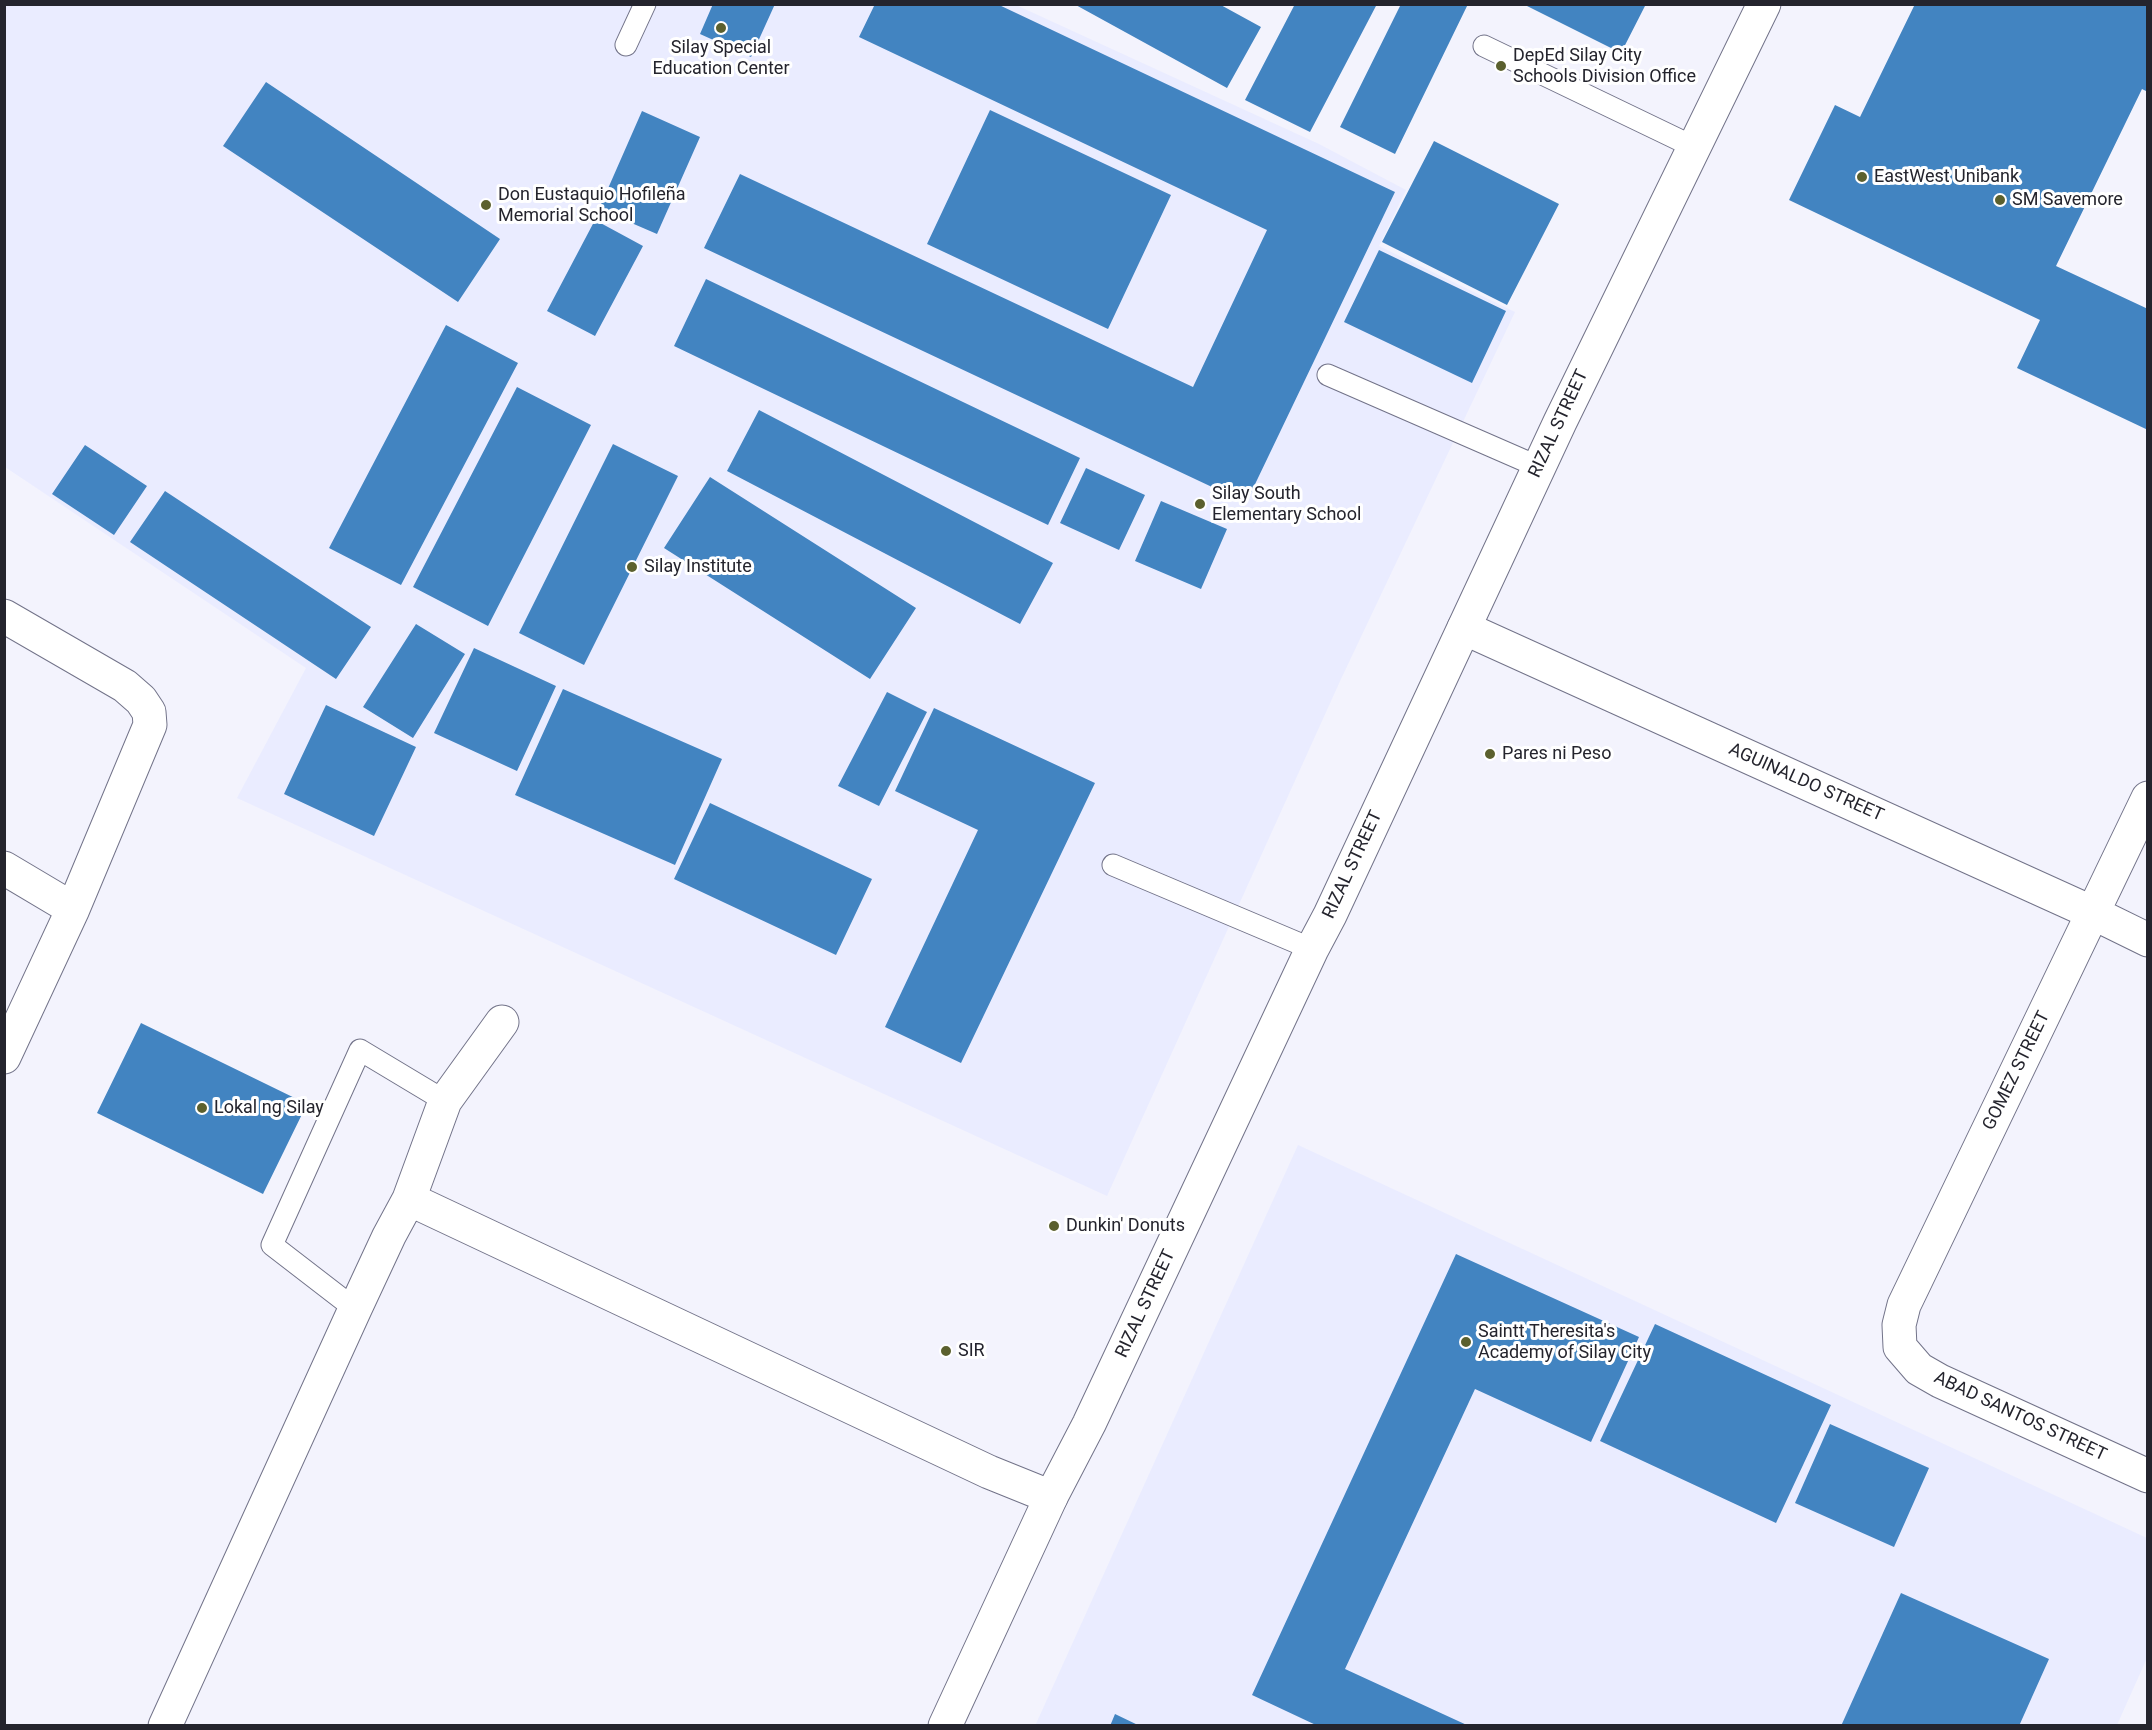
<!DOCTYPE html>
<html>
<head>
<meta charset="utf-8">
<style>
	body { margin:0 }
	#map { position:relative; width:2152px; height:1730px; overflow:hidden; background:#f3f3fd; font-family:Roboto,sans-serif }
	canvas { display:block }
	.frame { position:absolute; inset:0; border:6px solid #24242d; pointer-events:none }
</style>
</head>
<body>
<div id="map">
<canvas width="2152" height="1730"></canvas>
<div class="frame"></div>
</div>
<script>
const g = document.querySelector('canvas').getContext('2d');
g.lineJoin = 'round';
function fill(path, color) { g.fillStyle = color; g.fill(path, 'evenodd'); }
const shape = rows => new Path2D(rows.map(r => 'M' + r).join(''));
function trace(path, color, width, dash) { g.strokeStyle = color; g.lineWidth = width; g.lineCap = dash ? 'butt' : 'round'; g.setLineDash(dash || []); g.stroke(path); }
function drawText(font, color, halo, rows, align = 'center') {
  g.font = font + ' Roboto,sans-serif'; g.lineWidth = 6; g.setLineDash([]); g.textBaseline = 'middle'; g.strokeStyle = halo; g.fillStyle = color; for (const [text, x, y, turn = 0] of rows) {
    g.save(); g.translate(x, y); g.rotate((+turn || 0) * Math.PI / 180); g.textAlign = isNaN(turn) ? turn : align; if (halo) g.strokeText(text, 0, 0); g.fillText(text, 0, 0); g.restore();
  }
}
const built = shape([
	[4,5,1016,5,1319,144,1406,190,1379,246,1515,312,1341,679,1107,1196,237,798,306,668,5,467],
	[1298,1145,2147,1538,2147,1658,2117,1725,1035,1726]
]);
const building = shape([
	[713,4,775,4,751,57,700,34],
	[875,4,997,4,1395,192,1246,503,704,248,740,174,1193,387,1267,230,859,37],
	[1074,4,1219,4,1261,27,1227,88],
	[1295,4,1377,4,1310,132,1245,100],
	[1401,4,1468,4,1395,154,1340,127],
	[1523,4,1646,4,1621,53],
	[1915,4,2148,4,2148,92,2142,89,2056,266,2148,309,2148,430,2017,368,2040,320,1789,200,1835,105,1860,117],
	[266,82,500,239,458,302,223,146],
	[990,110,1171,195,1108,329,927,244],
	[642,111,700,137,657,234,599,209],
	[1434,141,1559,204,1507,305,1382,242],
	[595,220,643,246,595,336,547,311],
	[1379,250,1506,311,1472,383,1344,322],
	[706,279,1080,458,1048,525,674,346],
	[446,325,518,363,401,585,329,548],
	[517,387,591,425,488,626,413,587],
	[759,410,1053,563,1020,624,727,471],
	[613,444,678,476,584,665,519,633],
	[85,445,147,486,114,535,52,494],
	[1086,468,1145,495,1119,550,1060,523],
	[710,477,916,608,870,679,664,548],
	[165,491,371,627,336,679,130,542],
	[1161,501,1227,529,1201,589,1135,561],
	[416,624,465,654,413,738,363,707],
	[474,648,556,686,517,771,434,733],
	[563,689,722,759,675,865,515,795],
	[887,692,927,712,879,806,838,786],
	[326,705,416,747,374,836,284,794],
	[934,708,1095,783,961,1063,885,1027,978,830,895,791],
	[710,803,872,879,836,955,674,879],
	[141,1023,307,1104,263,1194,97,1113],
	[1456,1254,1639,1337,1591,1442,1475,1389,1345,1669,1469,1726,1318,1726,1252,1695],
	[1655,1324,1831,1405,1776,1523,1600,1441],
	[1830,1424,1929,1468,1894,1547,1795,1503],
	[1901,1593,2049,1659,2019,1726,1841,1726],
	[1115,1714,1140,1726,1110,1726]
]);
const service = shape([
	[626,45,645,4],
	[1484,46,1694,147],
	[1328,375,1539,467],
	[1113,865,1312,949],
	[355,1309,272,1245,360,1050,445,1101]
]);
const minor = shape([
	[4,616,125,686,141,700,149,712,150,725,73,909,4,1057],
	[1464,628,2093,913,2148,940],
	[2148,798,1904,1305,1899,1325,1900,1347,1919,1369,1940,1381,2148,1476],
	[4,868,73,909],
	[409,1199,445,1101,502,1022],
	[165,1726,355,1309,389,1236,409,1199,989,1472,1051,1497]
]);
const primary = shape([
	[945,1726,1051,1497,1089,1424,1312,949,1330,915,1560,422,1764,4]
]);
const markers = [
	[721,28,6,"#5b602e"],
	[1501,66,6,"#5b602e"],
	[1862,177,6,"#5b602e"],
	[2000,200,6,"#5b602e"],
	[486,205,6,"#5b602e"],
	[1200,504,6,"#5b602e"],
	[632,567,6,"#5b602e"],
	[1490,754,6,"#5b602e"],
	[202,1108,6,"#5b602e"],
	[1054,1226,6,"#5b602e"],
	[1466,1342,6,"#5b602e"],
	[946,1351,6,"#5b602e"]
];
const poiNames = [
	["Silay Special",721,48,"center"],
	["Education Center",721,69,"center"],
	["DepEd Silay City",1513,56],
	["Schools Division Office",1513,77],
	["EastWest Unibank",1874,177],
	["Don Eustaquio Hofileña",498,195],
	["Memorial School",498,216],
	["SM Savemore",2012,200],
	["Silay South",1212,494],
	["Elementary School",1212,515],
	["Silay Institute",644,567],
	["Pares ni Peso",1502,754],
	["Lokal ng Silay",214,1108],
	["Dunkin' Donuts",1066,1226],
	["Saintt Theresita's",1478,1332],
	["Academy of Silay City",1478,1353],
	["SIR",958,1351]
];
const streetNames = [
	["RIZAL STREET",1559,424,-65],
	["AGUINALDO STREET",1806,783,24],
	["RIZAL STREET",1353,865,-65],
	["GOMEZ STREET",2017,1071,-64],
	["RIZAL STREET",1146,1304,-65],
	["ABAD SANTOS STREET",2020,1417,25]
];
fill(built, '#eaecff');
fill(building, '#4284c1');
trace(service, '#727389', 23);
trace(minor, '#727389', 35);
trace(primary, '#727389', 35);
trace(service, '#fff', 21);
trace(minor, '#fff', 33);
trace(primary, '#fff', 33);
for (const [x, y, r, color] of markers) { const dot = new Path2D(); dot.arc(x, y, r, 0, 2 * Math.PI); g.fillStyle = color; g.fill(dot); trace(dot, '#fff', 2); }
drawText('18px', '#24242d', '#fff', poiNames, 'left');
drawText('18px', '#24242d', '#fff', streetNames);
</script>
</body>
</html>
